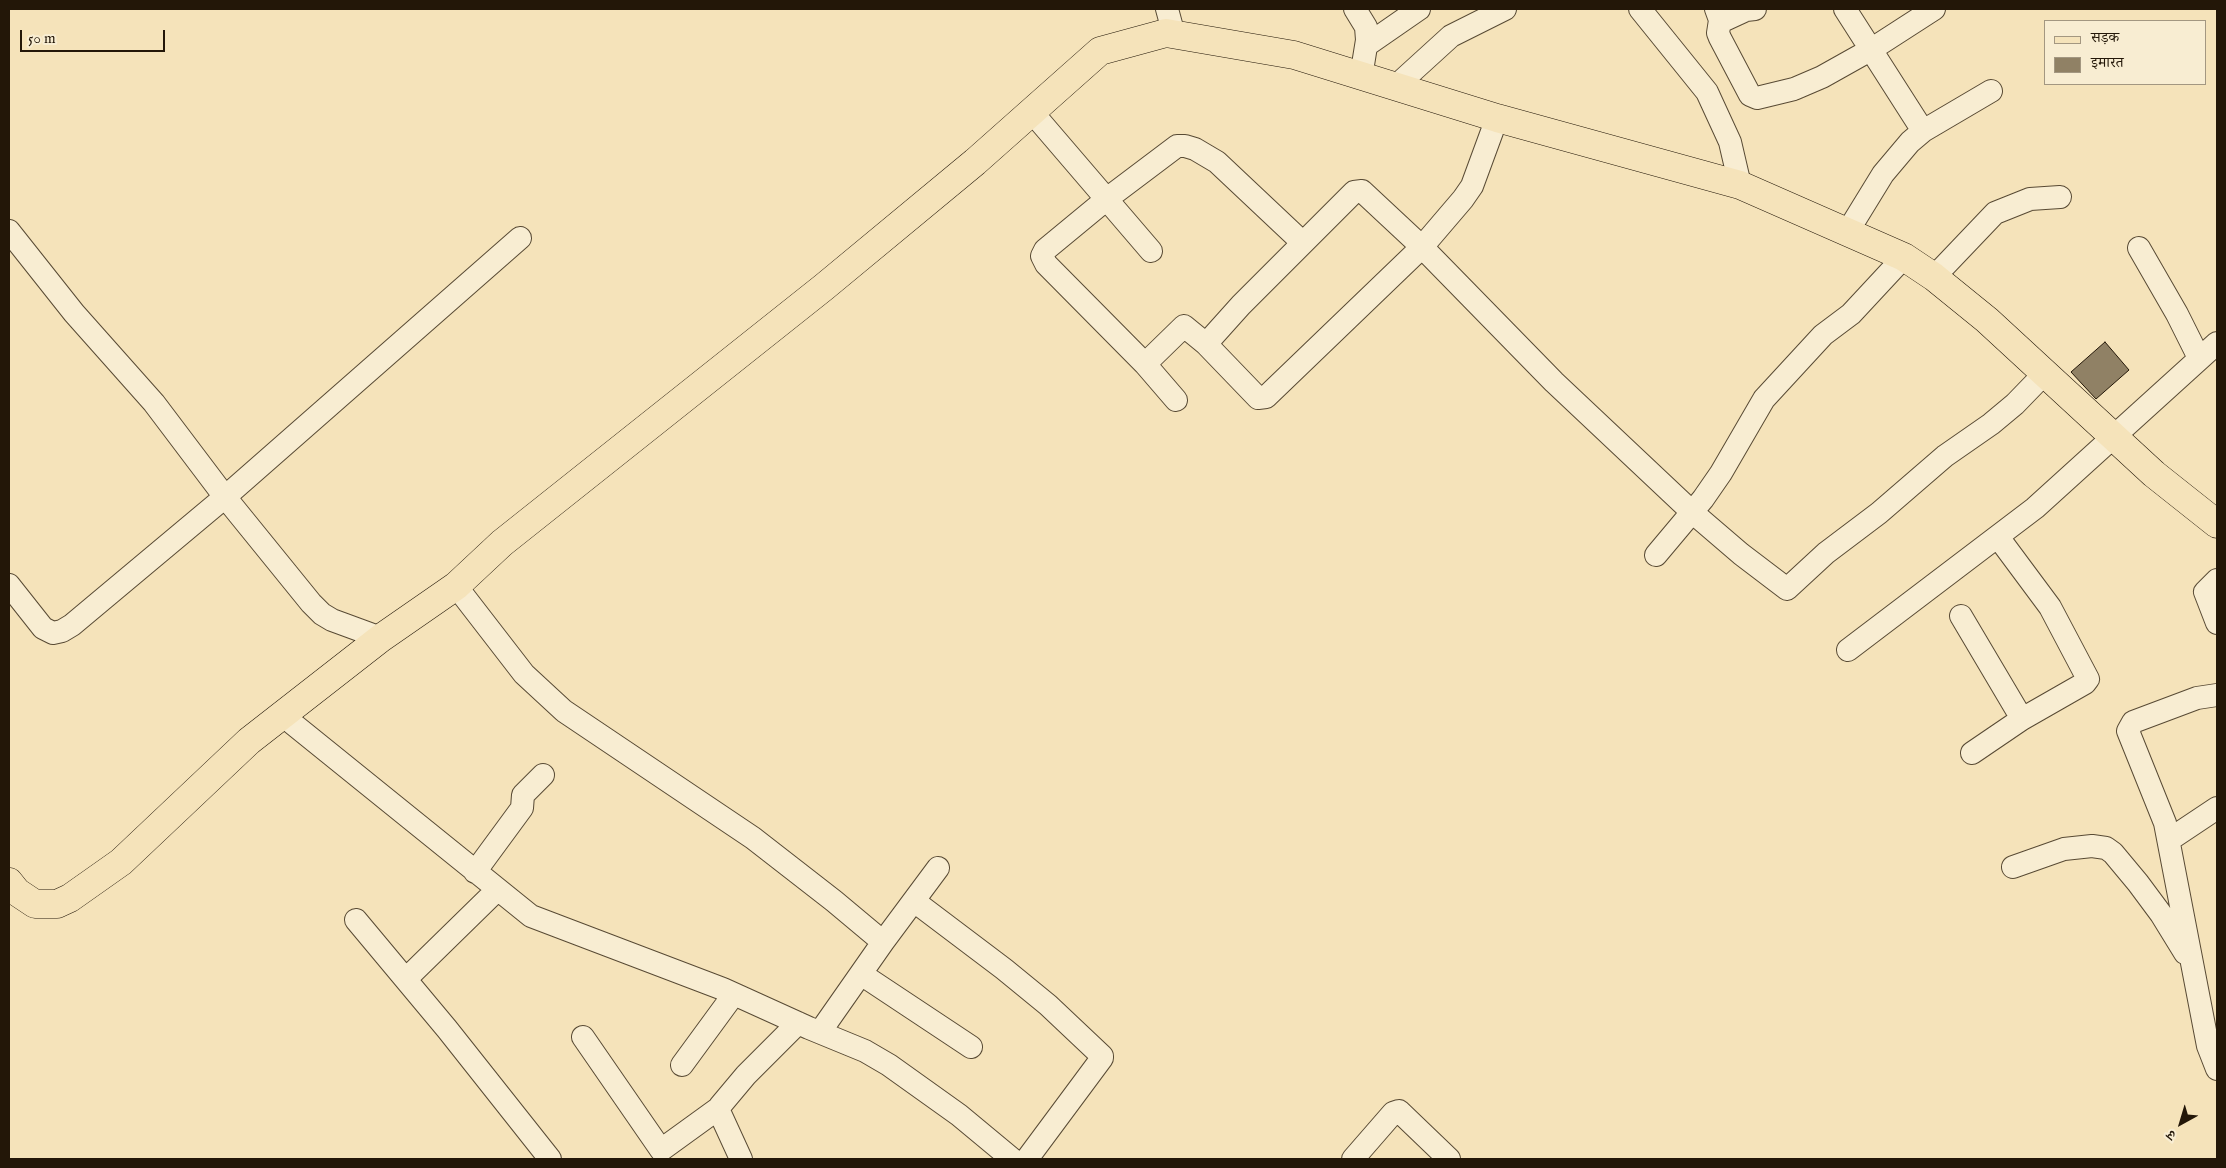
<!DOCTYPE html>
<html>
<head>
<meta charset="utf-8">
<style>
	body { margin:0 }
	#map { position:relative; width:2226px; height:1168px; overflow:hidden; background:#f5e3ba; font-family:"IM FELL English","Noto Serif Devanagari",serif }
	canvas { display:block }
	.frame { position:absolute; inset:0; border:10px solid #231708; pointer-events:none }
	.legend { position:absolute; left:2044px; top:20px; width:162px; height:65px; box-sizing:border-box; background:#f8edd2; border:1px solid #a39781; margin:0; padding:6px 9px; list-style:none; font-size:15px; color:#231708 }
	.legend li { display:flex; align-items:center; gap:10px; height:25px }
	.legend b { width:25px; border:1px solid #a39781 }
	.north { position:absolute; left:2156px; top:1098px; width:50px; height:50px; -webkit-text-stroke:4px #f8edd2; paint-order:stroke; rotate:219deg; font-size:14px; font-weight:700; line-height:20px; text-align:center; color:#231708 }
	.north::after { content:''; display:block; margin:auto; width:18px; height:22px; background:#231708; clip-path:polygon(50% 0,100% 100%,50% 72%,0 100%) }
	.scale { position:absolute; left:20px; top:30px; width:145px; height:22px; box-sizing:border-box; border:2px solid #231708; border-top:0; padding-left:6px; font-size:15px; line-height:18px; white-space:nowrap; color:#231708; -webkit-text-stroke:4px #f8edd2; paint-order:stroke }
</style>
</head>
<body>
<div id="map">
<canvas width="2226" height="1168"></canvas>
<div class="frame"></div>
<ul class="legend">
<li><b style="height:6px;background:#f5e3ba"></b>सड़क</li>
<li><b style="height:14px;background:#908165"></b>इमारत</li>
</ul>
<div class="north">उ</div>
<div class="scale">50 m</div>
</div>
<script>
const g = document.querySelector('canvas').getContext('2d');
g.lineJoin = 'round';
function fill(path, color) { g.fillStyle = color; g.fill(path, 'evenodd'); }
const shape = rows => new Path2D(rows.map(r => 'M' + r).join(''));
function trace(path, color, width, dash) { g.strokeStyle = color; g.lineWidth = width; g.lineCap = dash ? 'butt' : 'round'; g.setLineDash(dash || []); g.stroke(path); }
const building = shape([
	[2105,342,2129,370,2096,399,2071,372,2105,342]
]);
const minor = shape([
	[1167,9,1174,35],
	[1355,9,1366,27,1367,40,1361,77],
	[1640,9,1707,92,1730,142,1740,185],
	[1716,9,1720,20,1718,33,1720,38,1750,95,1757,98,1794,89,1822,77,1872,49,1934,9],
	[1845,9,1923,131],
	[1720,22,1746,10,1755,9],
	[1367,45,1419,9],
	[1395,87,1451,36,1505,9],
	[1031,111,1151,251],
	[9,231,74,313,154,403,225,497,311,603,322,614,332,620,381,638],
	[1848,231,1883,174,1910,142,1923,131,1991,91],
	[2139,248,2177,314,2199,358],
	[1934,277,1995,213,2030,199,2060,197],
	[1206,344,1241,305,1354,192,1362,191,1422,247,1554,382,1692,512,1741,554,1787,589,1826,553,1879,513,1945,456,1991,424,2015,404,2045,373],
	[1145,364,1184,326,1206,344,1258,398,1266,397,1422,247,1463,199,1472,186,1497,118],
	[1176,400,1145,364,1046,264,1042,256,1045,250,1108,198,1177,146,1185,146,1195,149,1217,162,1303,243],
	[1656,555,1703,499,1721,473,1764,399,1823,335,1851,314,1904,257],
	[2217,580,2205,592,2217,623],
	[9,585,43,628,53,633,62,631,72,625,225,497,520,238],
	[456,586,524,674,564,711,753,838,834,901,883,942],
	[1961,616,2022,719],
	[1848,650,2035,508,2217,343],
	[2217,695,2197,698,2133,722,2128,731,2165,823,2208,1046,2217,1069],
	[282,715,531,916,723,989,809,1028,865,1051,889,1065,959,1115,1012,1159],
	[1972,753,2022,719,2085,683,2088,679,2050,607,1998,537],
	[2169,840,2217,808],
	[2013,867,2064,849,2092,846,2106,848,2113,853,2138,883,2161,914,2185,953],
	[475,872,522,808,523,795,543,775],
	[914,901,1004,969,1048,1005,1102,1056,1102,1058,1027,1159],
	[356,920,447,1029,550,1159],
	[861,974,971,1047],
	[406,979,497,890],
	[820,1032,883,942,938,868],
	[583,1037,661,1150,719,1108],
	[682,1065,734,994],
	[741,1159,719,1111,720,1106,746,1075,798,1023],
	[1353,1159,1393,1113,1399,1111,1449,1159]
]);
const major = shape([
	[9,882,17,892,35,904,57,904,70,898,121,862,249,741,381,638,456,586,502,543,824,287,975,162,1100,51,1166,33,1294,55,1497,118,1740,185,1904,257,1934,277,1987,320,2154,474,2217,524]
]);
fill(building, '#908165');
trace(building, '#231708', 1);
trace(minor, '#584a34', 24);
trace(major, '#231708', 29);
trace(minor, '#f8edd2', 22);
trace(major, '#f5e3ba', 28);
</script>
</body>
</html>
